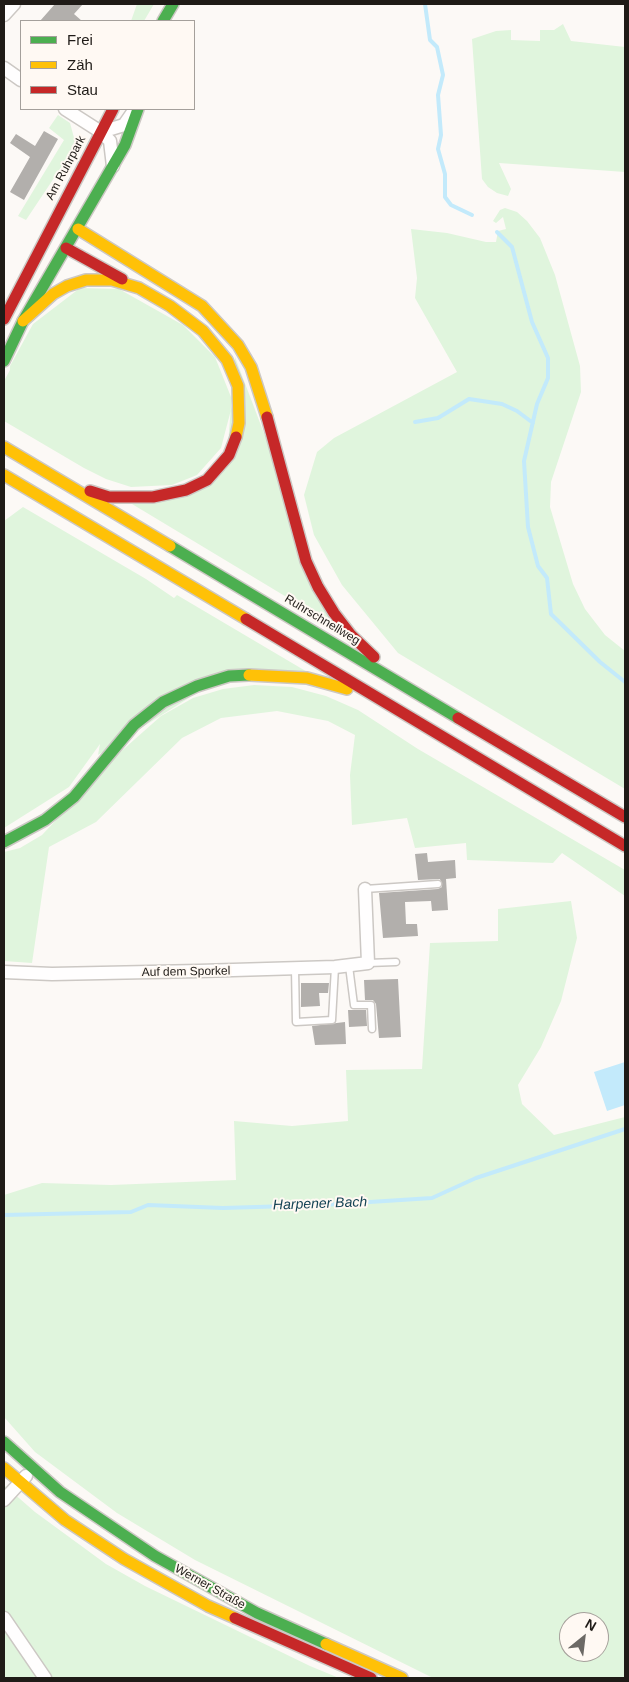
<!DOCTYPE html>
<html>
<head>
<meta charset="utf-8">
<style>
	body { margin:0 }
	#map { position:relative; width:629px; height:1682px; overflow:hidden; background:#fcf9f6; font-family:Helvetica,sans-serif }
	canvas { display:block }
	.frame { position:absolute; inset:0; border:5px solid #1f1b17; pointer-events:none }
	.legend { position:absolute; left:20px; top:20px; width:175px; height:90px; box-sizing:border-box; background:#fff9f3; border:1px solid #a5a09b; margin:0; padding:6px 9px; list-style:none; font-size:15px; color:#1f1b17 }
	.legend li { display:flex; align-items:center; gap:10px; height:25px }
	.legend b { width:25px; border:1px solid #a5a09b }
	.north { position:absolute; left:559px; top:1612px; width:50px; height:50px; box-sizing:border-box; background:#fff9f3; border:1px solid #a5a09b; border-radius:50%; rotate:29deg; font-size:14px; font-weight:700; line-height:20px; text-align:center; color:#1f1b17 }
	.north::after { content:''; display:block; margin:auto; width:18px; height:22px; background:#6c6965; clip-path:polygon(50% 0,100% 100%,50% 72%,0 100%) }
</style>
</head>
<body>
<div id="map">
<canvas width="629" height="1682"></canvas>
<div class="frame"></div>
<ul class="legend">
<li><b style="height:6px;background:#4caf50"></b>Frei</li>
<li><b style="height:6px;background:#ffc107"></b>Zäh</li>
<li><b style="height:6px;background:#c62828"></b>Stau</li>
</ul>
<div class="north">N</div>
</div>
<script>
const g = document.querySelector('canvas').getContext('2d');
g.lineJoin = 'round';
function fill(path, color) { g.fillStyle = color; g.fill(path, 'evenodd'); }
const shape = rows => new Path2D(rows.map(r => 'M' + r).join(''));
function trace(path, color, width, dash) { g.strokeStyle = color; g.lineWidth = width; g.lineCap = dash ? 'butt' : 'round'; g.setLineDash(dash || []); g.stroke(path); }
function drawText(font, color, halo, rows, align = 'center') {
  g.font = font + ' Helvetica,sans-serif'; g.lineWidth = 4; g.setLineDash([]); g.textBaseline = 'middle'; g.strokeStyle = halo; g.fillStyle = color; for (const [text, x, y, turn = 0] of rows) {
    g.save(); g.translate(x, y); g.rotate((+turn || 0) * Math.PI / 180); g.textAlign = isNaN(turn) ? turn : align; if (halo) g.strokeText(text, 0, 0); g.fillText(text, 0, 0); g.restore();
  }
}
const green = shape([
	[137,4,154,4,144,21,131,21],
	[563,24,571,41,625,47,625,172,499,163,511,189,508,196,497,193,488,187,482,179,472,39,496,31,511,30,511,40,540,41,540,30,554,30],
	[58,115,70,123,76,145,26,220,18,216,64,140,49,128],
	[505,208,517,212,527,221,540,238,555,275,580,366,581,392,551,482,550,507,573,584,585,609,605,635,625,651,625,789,398,653,342,585,314,535,304,495,317,452,334,438,457,372,415,298,417,278,411,229,447,233,486,242,496,242,498,231,506,229,503,217,496,223,493,221,500,210],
	[80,288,119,289,183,325,215,357,233,402,221,448,197,475,172,485,131,487,106,479,84,468,4,421,4,381,10,370,10,366,33,324],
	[235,357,338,628,132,504,226,469],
	[23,507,146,579,174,598,177,595,309,673,235,669,98,755,100,744,69,787,4,828,4,521],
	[254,685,292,687,326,696,358,710,418,749,625,870,625,896,562,853,553,863,467,860,466,843,415,848,407,818,352,825,350,775,355,735,328,721,277,711,221,718,182,738,96,822,49,847,32,963,4,961,4,852,20,848,42,835,117,755,161,716,193,698,223,689],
	[571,901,577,938,561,1001,541,1047,518,1085,522,1104,554,1135,625,1117,625,1678,433,1678,195,1560,117,1513,35,1452,4,1417,4,1195,42,1183,111,1185,236,1180,234,1121,292,1126,348,1121,346,1070,422,1069,430,943,498,941,498,909],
	[569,1622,599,1622,599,1652,569,1652],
	[4,1485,35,1512,106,1564,145,1586,310,1666,339,1678,4,1678]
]);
const water = shape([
	[625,1062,625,1105,607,1111,594,1072]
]);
const stream = shape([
	[425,4,430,40,437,47,443,75,438,95,441,135,438,149,445,174,445,197,451,205,472,215],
	[497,232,512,247,532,322,548,358,548,378,537,404,524,461,528,527,538,566,547,578,551,614,600,662,625,682],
	[415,422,438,418,469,399,502,404,517,411,533,423],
	[4,1215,131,1212,148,1205,223,1208,323,1205,432,1198,476,1178,625,1129]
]);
const building = shape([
	[55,4,83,4,74,14,82,21,40,21],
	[44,131,58,139,24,200,10,192,30,157,10,143,16,134,35,146],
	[427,853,428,862,455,860,456,878,446,879,448,910,432,911,431,901,405,902,406,924,417,924,418,936,383,938,379,893,438,889,442,887,440,879,418,880,415,854],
	[398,979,401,1037,379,1038,376,1004,373,1000,365,1000,364,980],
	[301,983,329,983,328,993,319,993,320,1006,301,1007],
	[348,1010,366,1010,367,1026,349,1027],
	[345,1022,346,1044,315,1045,312,1026]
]);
const lane = shape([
	[365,889,438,884],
	[368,963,396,962],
	[349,966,354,1005,371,1005,372,1029],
	[295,969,296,1022,332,1020,335,967]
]);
const street = shape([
	[4,15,14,4],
	[4,68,21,80],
	[65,109,101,132,110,141,113,166],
	[101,132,124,125,133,112],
	[4,972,52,974,199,971,335,967,368,963,365,889],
	[4,1500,26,1476],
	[4,1618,45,1678]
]);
const fast = shape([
	[163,21,173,4],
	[4,361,23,321,125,145,138,109],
	[170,546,458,718],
	[4,842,45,820,74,797,134,725,163,702,197,686,229,676,249,675],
	[4,1442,60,1492,155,1556,257,1613,326,1644]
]);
const slow = shape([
	[78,229,202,306,238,345,251,367,267,417],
	[23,321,53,294,67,286,86,280,112,280,139,288,170,306,203,331,227,360,238,386,239,423,236,437],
	[4,447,170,546],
	[4,475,246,619],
	[249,675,307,678,347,689],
	[4,1468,65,1520,124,1559,208,1606,235,1618],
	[326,1644,402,1678]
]);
const jam = shape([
	[66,248,122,279],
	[4,319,113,109],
	[267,417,306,561,318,587,334,613,351,635,374,657],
	[90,491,109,497,153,497,186,490,207,480,229,455,236,437],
	[246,619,625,846],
	[458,718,625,817],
	[235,1618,371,1678]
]);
const streetNames = [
	["Am Ruhrpark",66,168,-62],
	["Ruhrschnellweg",322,620,31],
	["Auf dem Sporkel",186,972,-1],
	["Werner Straße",210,1587,29]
];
const waterNames = [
	["Harpener Bach",320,1204,-2]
];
fill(green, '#e0f5dd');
fill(water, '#c3eafb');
trace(stream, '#c3eafb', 4);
fill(building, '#b2afac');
trace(lane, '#ccc8c4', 9);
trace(street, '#ccc8c4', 15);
trace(fast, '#ccc8c4', 14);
trace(slow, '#ccc8c4', 14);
trace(jam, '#ccc8c4', 14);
trace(lane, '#fffefe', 6);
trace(street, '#fffefe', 12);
trace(fast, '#4caf50', 11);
trace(slow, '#ffc107', 11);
trace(jam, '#c62828', 11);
drawText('12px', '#1f1b17', '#fff9f3', streetNames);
drawText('italic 14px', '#144254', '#fff9f3', waterNames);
</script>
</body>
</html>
